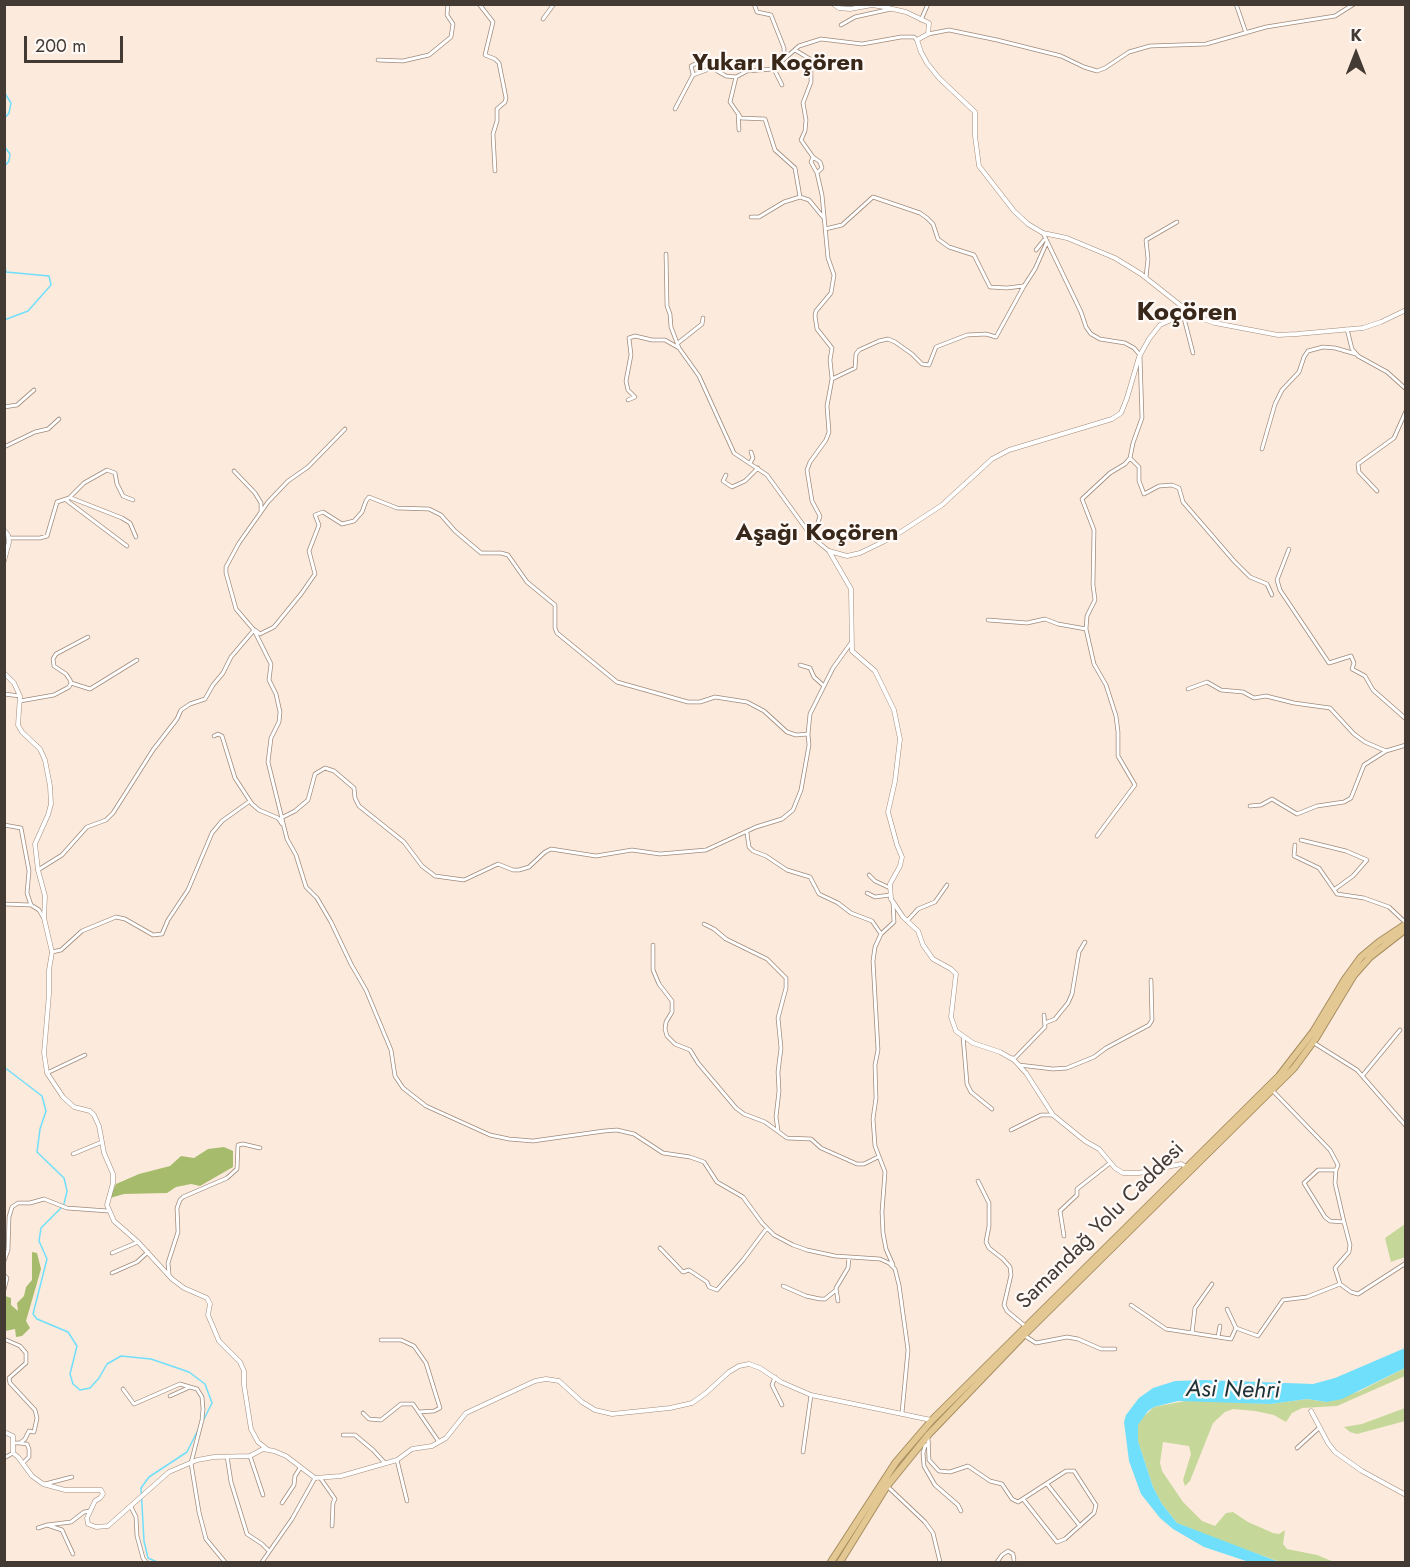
<!DOCTYPE html>
<html>
<head>
<meta charset="utf-8">
<style>
	body { margin:0 }
	#map { position:relative; width:1410px; height:1567px; overflow:hidden; background:#fceadc; font-family:Jost,sans-serif }
	canvas { display:block }
	.frame { position:absolute; inset:0; border:6px solid #433a33; pointer-events:none }
	.north { position:absolute; left:1326px; top:24px; width:60px; height:60px; -webkit-text-stroke:4px #fffaf7; paint-order:stroke; rotate:0deg; font-size:16px; font-weight:700; line-height:24px; text-align:center; color:#433a33 }
	.north::after { content:''; display:block; margin:auto; width:21px; height:27px; background:#433a33; clip-path:polygon(50% 0,100% 100%,50% 72%,0 100%) }
	.scale { position:absolute; left:24px; top:36px; width:99px; height:27px; box-sizing:border-box; border:3px solid #433a33; border-top:0; padding-left:8px; font-size:18px; line-height:21px; white-space:nowrap; color:#433a33; -webkit-text-stroke:4px #fffaf7; paint-order:stroke }
</style>
</head>
<body>
<div id="map">
<canvas width="1410" height="1567"></canvas>
<div class="frame"></div>
<div class="north">K</div>
<div class="scale">200 m</div>
</div>
<script>
const g = document.querySelector('canvas').getContext('2d');
g.lineJoin = 'round';
function fill(path, color) { g.fillStyle = color; g.fill(path, 'evenodd'); }
const shape = rows => new Path2D(rows.map(r => 'M' + r).join(''));
function trace(path, color, width, dash) { g.strokeStyle = color; g.lineWidth = width; g.lineCap = dash ? 'butt' : 'round'; g.setLineDash(dash || []); g.stroke(path); }
function drawText(font, color, halo, rows, align = 'center') {
  g.font = font + ' Jost,sans-serif'; g.lineWidth = 4.5; g.setLineDash([]); g.textBaseline = 'middle'; g.strokeStyle = halo; g.fillStyle = color; for (const [text, x, y, turn = 0] of rows) {
    g.save(); g.translate(x, y); g.rotate((+turn || 0) * Math.PI / 180); g.textAlign = isNaN(turn) ? turn : align; if (halo) g.strokeText(text, 0, 0); g.fillText(text, 0, 0); g.restore();
  }
}
const green = shape([
	[1405,1224,1405,1257,1391,1262,1385,1238],
	[1405,1368,1405,1376,1337,1406,1302,1408,1292,1413,1286,1422,1274,1415,1255,1411,1233,1409,1225,1412,1213,1423,1190,1481,1185,1486,1183,1480,1191,1454,1189,1446,1163,1442,1160,1463,1162,1471,1183,1502,1202,1521,1215,1526,1226,1513,1233,1512,1248,1522,1273,1533,1279,1534,1285,1530,1283,1544,1287,1549,1317,1555,1334,1562,1280,1562,1211,1537,1177,1523,1162,1504,1153,1487,1138,1441,1137,1434,1138,1425,1142,1418,1154,1407,1191,1400,1271,1404,1307,1399,1327,1402,1360,1391],
	[1405,1408,1405,1421,1357,1434,1350,1432,1344,1427,1362,1424]
]);
const forest = shape([
	[224,1147,233,1151,233,1167,200,1186,191,1184,176,1187,167,1193,124,1194,110,1198,116,1184,139,1174,170,1166,181,1156,194,1158,208,1149],
	[32,1252,37,1253,41,1269,26,1321,30,1328,22,1336,16,1337,15,1329,5,1331,5,1296,11,1298,11,1305,18,1311,17,1303,24,1296,26,1287,32,1280]
]);
const water = shape([
	[1405,1348,1405,1368,1342,1399,1327,1402,1307,1399,1271,1404,1178,1401,1154,1407,1148,1411,1138,1425,1138,1441,1153,1487,1162,1504,1177,1523,1279,1562,1249,1562,1204,1547,1173,1529,1160,1518,1141,1494,1129,1461,1124,1422,1126,1415,1139,1398,1153,1388,1175,1381,1205,1380,1313,1384,1335,1378]
]);
const stream = shape([
	[4,92,11,103,9,113,4,119],
	[4,146,10,154,9,161,4,167],
	[4,257,6,272,49,276,51,285,28,311,4,320],
	[4,1067,42,1096,46,1111,40,1129,37,1152,64,1178,67,1191,64,1204],
	[61,1208,41,1228,39,1241,47,1259,33,1314,37,1319,68,1332,77,1346,70,1374,73,1384,80,1390,90,1388,99,1378,107,1364,121,1356,151,1359,189,1372,205,1384,212,1403,203,1421],
	[157,1562,148,1558,144,1541,141,1488,149,1477,187,1452,198,1430]
]);
const minor = shape([
	[479,4,493,22,485,55,495,59,499,63,506,98,505,102,497,109,497,121,493,134,495,171],
	[754,4,757,12,771,15,784,48,784,56,778,64],
	[1236,4,1246,33],
	[543,19,554,4],
	[921,20,928,4],
	[841,25,855,17,891,9],
	[928,34,949,30,997,40,1061,56,1084,67,1097,71,1105,68,1129,52,1150,46,1206,44,1266,27,1335,16,1354,4],
	[795,50,810,59,811,65,811,82,803,103,806,120,805,131,801,140,813,157],
	[378,60,403,61,429,55,451,37,453,24,447,15,448,4],
	[774,69,782,85],
	[693,74,691,66,697,63,700,56],
	[675,109,693,75,712,68,726,76,736,77],
	[738,113,739,130],
	[751,217,759,217,784,202,800,197],
	[823,217,809,200,800,197,795,168,775,150,765,119,741,118,730,102,736,77,747,71,773,69,799,46,821,39,862,44,901,37,914,37,917,40],
	[825,229,842,225,873,197,920,213,927,218,933,224,938,239,949,247,974,255,990,287,1007,288,1023,286],
	[1043,233,1081,312,1086,327,1091,334,1100,339,1125,343,1134,348,1140,355,1142,418,1133,443,1130,458,1125,464,1110,473,1082,499,1094,530,1093,585,1095,600,1087,616,1086,629,1094,664,1106,685,1116,716,1118,732,1118,756,1135,785,1097,836],
	[1036,250,1044,240],
	[666,254,667,306,670,314,671,327,679,348],
	[1146,277,1148,259,1146,240,1177,222],
	[1184,318,1193,353],
	[1347,329,1352,349,1358,356,1387,372,1406,389],
	[678,343,702,324,703,318],
	[832,379,855,368,856,354,859,350,879,341,888,339,895,342,912,354,922,364,929,365,936,347,967,335,986,334,996,337,1024,286,1035,269,1047,242],
	[628,400,635,397,628,390,626,381,631,355,629,338,635,336,652,340,665,340,679,348,699,376,734,453,767,475,812,537,829,551],
	[4,407,17,405,34,390],
	[345,429,308,467,288,481,268,502,239,543,226,567,226,573,236,609,254,630,271,664,269,680,276,694,280,712,279,722,271,738,268,762,287,839,296,855,306,887,317,898,331,922,351,964,366,990,391,1050,395,1076,403,1088,426,1106,490,1135,509,1139,533,1141,604,1131,617,1130,634,1134,663,1153,690,1157,704,1162,717,1182,743,1197,762,1223,774,1235,793,1245,807,1250,835,1256,880,1259,889,1263,895,1269,899,1285,908,1350,902,1413],
	[4,447,35,432,48,429,59,419],
	[1262,449,1275,404,1282,390,1299,372,1304,357,1308,351,1323,347,1335,348,1356,354],
	[1130,458,1139,467,1139,481,1144,494,1159,486,1172,485,1179,488,1183,502,1234,561,1250,577,1267,584,1272,595],
	[750,463,753,458,751,452],
	[234,471,255,493,261,503,261,511],
	[726,475,723,481,732,487,745,481,758,468],
	[1377,491,1359,472,1358,464,1394,438,1406,411],
	[71,498,122,518,130,523,136,537],
	[66,500,127,546],
	[9,538,40,538,47,536,57,502,69,498,84,483,107,470,115,473,117,484,123,496,133,500],
	[813,539,820,516,812,501,807,470,810,462,826,440,829,432,827,406,832,379,830,360,832,348,817,329,815,316,816,311,831,293,834,275,828,258,822,195,817,173,811,162,813,157,820,162,822,168,817,173],
	[1289,549,1277,580,1280,590,1329,663,1351,656,1354,663,1352,669,1365,676,1373,690,1406,719],
	[988,620,1027,623,1045,619,1058,624,1086,629],
	[255,630,260,634,274,627,301,594,315,574,309,551,319,525,315,515,323,512,342,524,354,521,362,512,366,501,369,497,397,508,429,509,441,515,455,531,481,553,501,553,508,555,527,582,555,605,555,628,557,633,617,682,688,702,700,702,715,697,747,702,764,711,787,732,796,735,808,734],
	[800,665,810,668,814,677,824,686],
	[71,683,90,689,137,660],
	[1188,689,1207,682,1221,690,1243,692,1254,698,1266,696,1294,703,1330,708,1354,734,1365,742,1386,751],
	[4,694,20,696],
	[20,701,54,695,69,687,71,683,70,680,66,674,54,666,53,659,56,654,88,637],
	[214,736,218,734,222,736,235,778,252,804,259,810,278,818,282,824],
	[1250,806,1261,805,1272,799,1297,814,1317,806,1344,802,1351,798,1364,765,1386,751,1406,745],
	[281,818,295,811,308,800,315,774,325,768,334,771,354,788,355,798,359,806,404,842,422,866,435,876,464,880,498,864,513,870,519,870,529,867,545,852,551,849,596,856,632,850,660,854,706,850,756,827,782,819,793,810,801,790,809,745,808,734,810,714,833,668,851,643],
	[4,825,21,828,29,871,27,893,31,905],
	[747,833,749,847,753,851,766,856,787,870,810,877,819,894,838,903,851,913,872,921,881,934],
	[1301,840,1346,851,1367,860,1353,876,1335,889],
	[1295,845,1294,856,1319,868,1337,894,1364,898,1389,907,1406,923],
	[38,870,62,855,87,827,106,820,113,813,153,750,177,719,181,710,190,704,205,699,213,685,223,673,231,657,254,630],
	[869,875,875,881,890,888],
	[867,893,875,897,890,895],
	[4,904,31,905,39,910,43,917],
	[907,921,918,909,935,902,947,885],
	[704,924,714,929,726,939,767,959,786,978,786,988,778,1018,781,1048,778,1072,779,1091,776,1117,778,1131],
	[653,945,653,970,659,984,672,1001,672,1012,666,1022,665,1029,667,1036,675,1044,690,1050,698,1063,736,1108,744,1114,765,1122,787,1138,811,1139,821,1148,857,1164,864,1164,878,1157],
	[52,952,61,950,82,931,116,917,125,919,153,935,162,934,168,920,188,890,212,833,222,821,250,801],
	[1045,1023,1055,1019,1068,1003,1072,994,1079,952,1085,942],
	[963,1036,967,1084,971,1092,992,1109],
	[1314,1043,1357,1070,1406,1126],
	[1011,1058,1015,1058,1045,1027,1044,1015],
	[1019,1065,1053,1069,1067,1068,1094,1057,1106,1048,1149,1025,1152,1020,1151,980],
	[47,1073,85,1055],
	[1363,1075,1400,1030],
	[1272,1090,1330,1150,1338,1165,1336,1170,1318,1170,1304,1183,1325,1217,1330,1221,1344,1222,1350,1245,1349,1252,1335,1268,1340,1284],
	[1011,1130,1041,1115,1053,1115],
	[73,1154,102,1142],
	[1336,1170,1335,1183,1344,1222],
	[978,1181,989,1203,989,1226,986,1242,989,1248,1003,1259,1010,1267,1011,1275,1004,1305,1007,1311,1025,1326],
	[1064,1236,1060,1211,1077,1195,1077,1189,1110,1163],
	[660,1248,683,1272,689,1270,707,1282,709,1287,717,1290,743,1260,767,1228],
	[112,1253,138,1242],
	[4,1261,8,1250,9,1217,12,1207,18,1203,30,1203,44,1199,67,1208,108,1211],
	[893,1265,886,1249,883,1233,882,1212,885,1172,875,1146,873,1119,876,1098,875,1065,878,1050,873,961,875,947,881,934,894,922,893,903],
	[112,1273,137,1262,148,1252],
	[169,1274,168,1263,178,1232,177,1208,180,1200,183,1197,227,1178,237,1169,238,1145,243,1144,260,1148],
	[4,1275,7,1278,4,1290],
	[783,1286,806,1296,820,1299,825,1299,836,1290],
	[838,1301,836,1288,848,1268,849,1257],
	[1131,1305,1166,1329,1231,1339,1236,1328,1258,1336,1283,1300,1307,1297,1340,1284,1351,1292,1358,1294,1406,1263],
	[1227,1309,1236,1328],
	[1192,1333,1195,1308,1212,1284],
	[1025,1336,1036,1343,1067,1337,1078,1339,1101,1349,1115,1349],
	[1218,1337,1220,1326],
	[4,1339,20,1346,26,1353,26,1363,9,1378,10,1383,35,1410,37,1418,34,1432,29,1431,25,1439,20,1443,13,1443],
	[381,1340,401,1340,414,1346,426,1363,440,1408,434,1411,419,1412],
	[775,1377,772,1385,782,1405],
	[123,1389,134,1404,180,1384,190,1387],
	[170,1396,190,1387,197,1389,202,1397,203,1409,202,1420,191,1463,199,1512,206,1539,225,1562],
	[363,1413,369,1419,381,1420,401,1404,413,1404,439,1442],
	[343,1435,355,1435,373,1450,385,1463],
	[928,1438,929,1460,939,1471,950,1472,968,1466,990,1481,1002,1484,1012,1499,1018,1502,1066,1471,1074,1471,1096,1505,1094,1513,1065,1539,1057,1542,1023,1499],
	[20,1443,27,1444,29,1449,29,1457,23,1463],
	[929,1443,925,1446,923,1453,924,1466,935,1485,958,1505,961,1511],
	[1297,1448,1319,1428],
	[803,1452,811,1395],
	[227,1456,231,1482,247,1534,262,1544,269,1551],
	[250,1456,263,1495],
	[4,1458,13,1453],
	[397,1460,407,1501],
	[321,1479,335,1499,333,1503,332,1526],
	[45,1484,72,1477],
	[1047,1484,1080,1526],
	[887,1486,925,1522,933,1533,940,1562],
	[282,1503,294,1485,295,1476,300,1468],
	[131,1507,136,1517,137,1536,143,1558,146,1562],
	[38,1528,47,1525],
	[73,1554,62,1530,47,1525,71,1522,84,1512,90,1511],
	[262,1562,292,1519,315,1478],
	[997,1562,1002,1555,1008,1551,1013,1554,1014,1560]
]);
const tertiary = shape([
	[833,4,839,8,850,9,872,5,884,7,906,12,929,23,928,34,917,40,921,52,927,63,939,78,975,112,975,136,979,166,1014,211,1028,224,1043,233,1067,238,1115,258,1141,274,1194,316,1215,323,1278,335,1297,334,1363,328,1381,322,1406,310],
	[4,530,8,535,9,542,4,561],
	[829,551,851,589,852,651,875,671,894,710,900,739,895,781,888,812,897,845,902,857,900,866,890,884,891,899,903,917,918,931,923,945,933,959,951,969,956,974,951,1017,956,1031,973,1043,1000,1052,1014,1060,1026,1073,1053,1115,1085,1141,1099,1149,1115,1168,1123,1173,1139,1173,1181,1164,1187,1167],
	[829,551,847,556,860,553,893,537,942,505,992,459,1009,450,1112,419,1121,413,1127,398,1139,357,1149,339,1160,325,1171,320,1194,316],
	[4,673,14,683,20,696,18,725,22,732,40,749,45,760,50,786,51,804,48,815,35,844,38,870,45,896,44,918,52,952,49,970,49,994,44,1053,47,1073,63,1097,74,1107,90,1111,94,1115,99,1126,104,1153,113,1174,113,1183,107,1205,114,1221,138,1242,172,1279,184,1288,207,1298,210,1304,208,1315,219,1341,240,1362,244,1371,244,1385,251,1429,258,1442,267,1449],
	[1311,1411,1328,1443,1335,1452,1362,1471,1406,1495],
	[4,1432,13,1436,13,1453,18,1457,32,1476,43,1484,65,1490,101,1490,103,1494,100,1498,95,1501,87,1518,88,1524,96,1527,108,1526,169,1472,197,1460,214,1457,250,1456,263,1449,274,1451,286,1456,315,1478,341,1476,397,1460,412,1449,432,1446,446,1438,466,1413,535,1381,546,1379,559,1381,582,1402,595,1410,612,1414,670,1408,692,1403,706,1393,729,1372,739,1366,749,1364,760,1368,781,1382,811,1395,931,1420]
]);
const trunk = shape([
	[831,1562,896,1462,932,1420,1279,1076,1313,1032,1345,979,1361,957,1379,942,1406,924],
	[840,1562,887,1486,929,1434,1024,1335,1294,1068,1316,1038,1354,975,1370,957,1406,929]
]);
const streetNames = [
	["Samandağ Yolu Caddesi",1101,1226,-45]
];
const neighbourhoodNames = [
	["Yukarı Koçören",778,64],
	["Aşağı Koçören",817,534]
];
const waterNames = [
	["Asi Nehri",1233,1391,1]
];
const quarterNames = [
	["Koçören",1187,314]
];
fill(green, '#c5d899');
fill(forest, '#a6bc6c');
fill(water, '#70dffb');
trace(stream, '#70dffb', 1.5);
trace(minor, '#a08b7b', 4.5);
trace(tertiary, '#a08b7b', 5);
trace(trunk, '#a78e60', 8);
trace(minor, '#fff', 3);
trace(tertiary, '#fff', 4);
trace(trunk, '#e4c894', 6);
drawText('22px', '#433a33', '#fffaf7', streetNames);
drawText('bold 24px', '#39281a', '#fffaf7', neighbourhoodNames);
drawText('italic 24px', '#1d3136', '#fffaf7', waterNames);
drawText('bold 26px', '#39281a', '#fffaf7', quarterNames);
</script>
</body>
</html>
